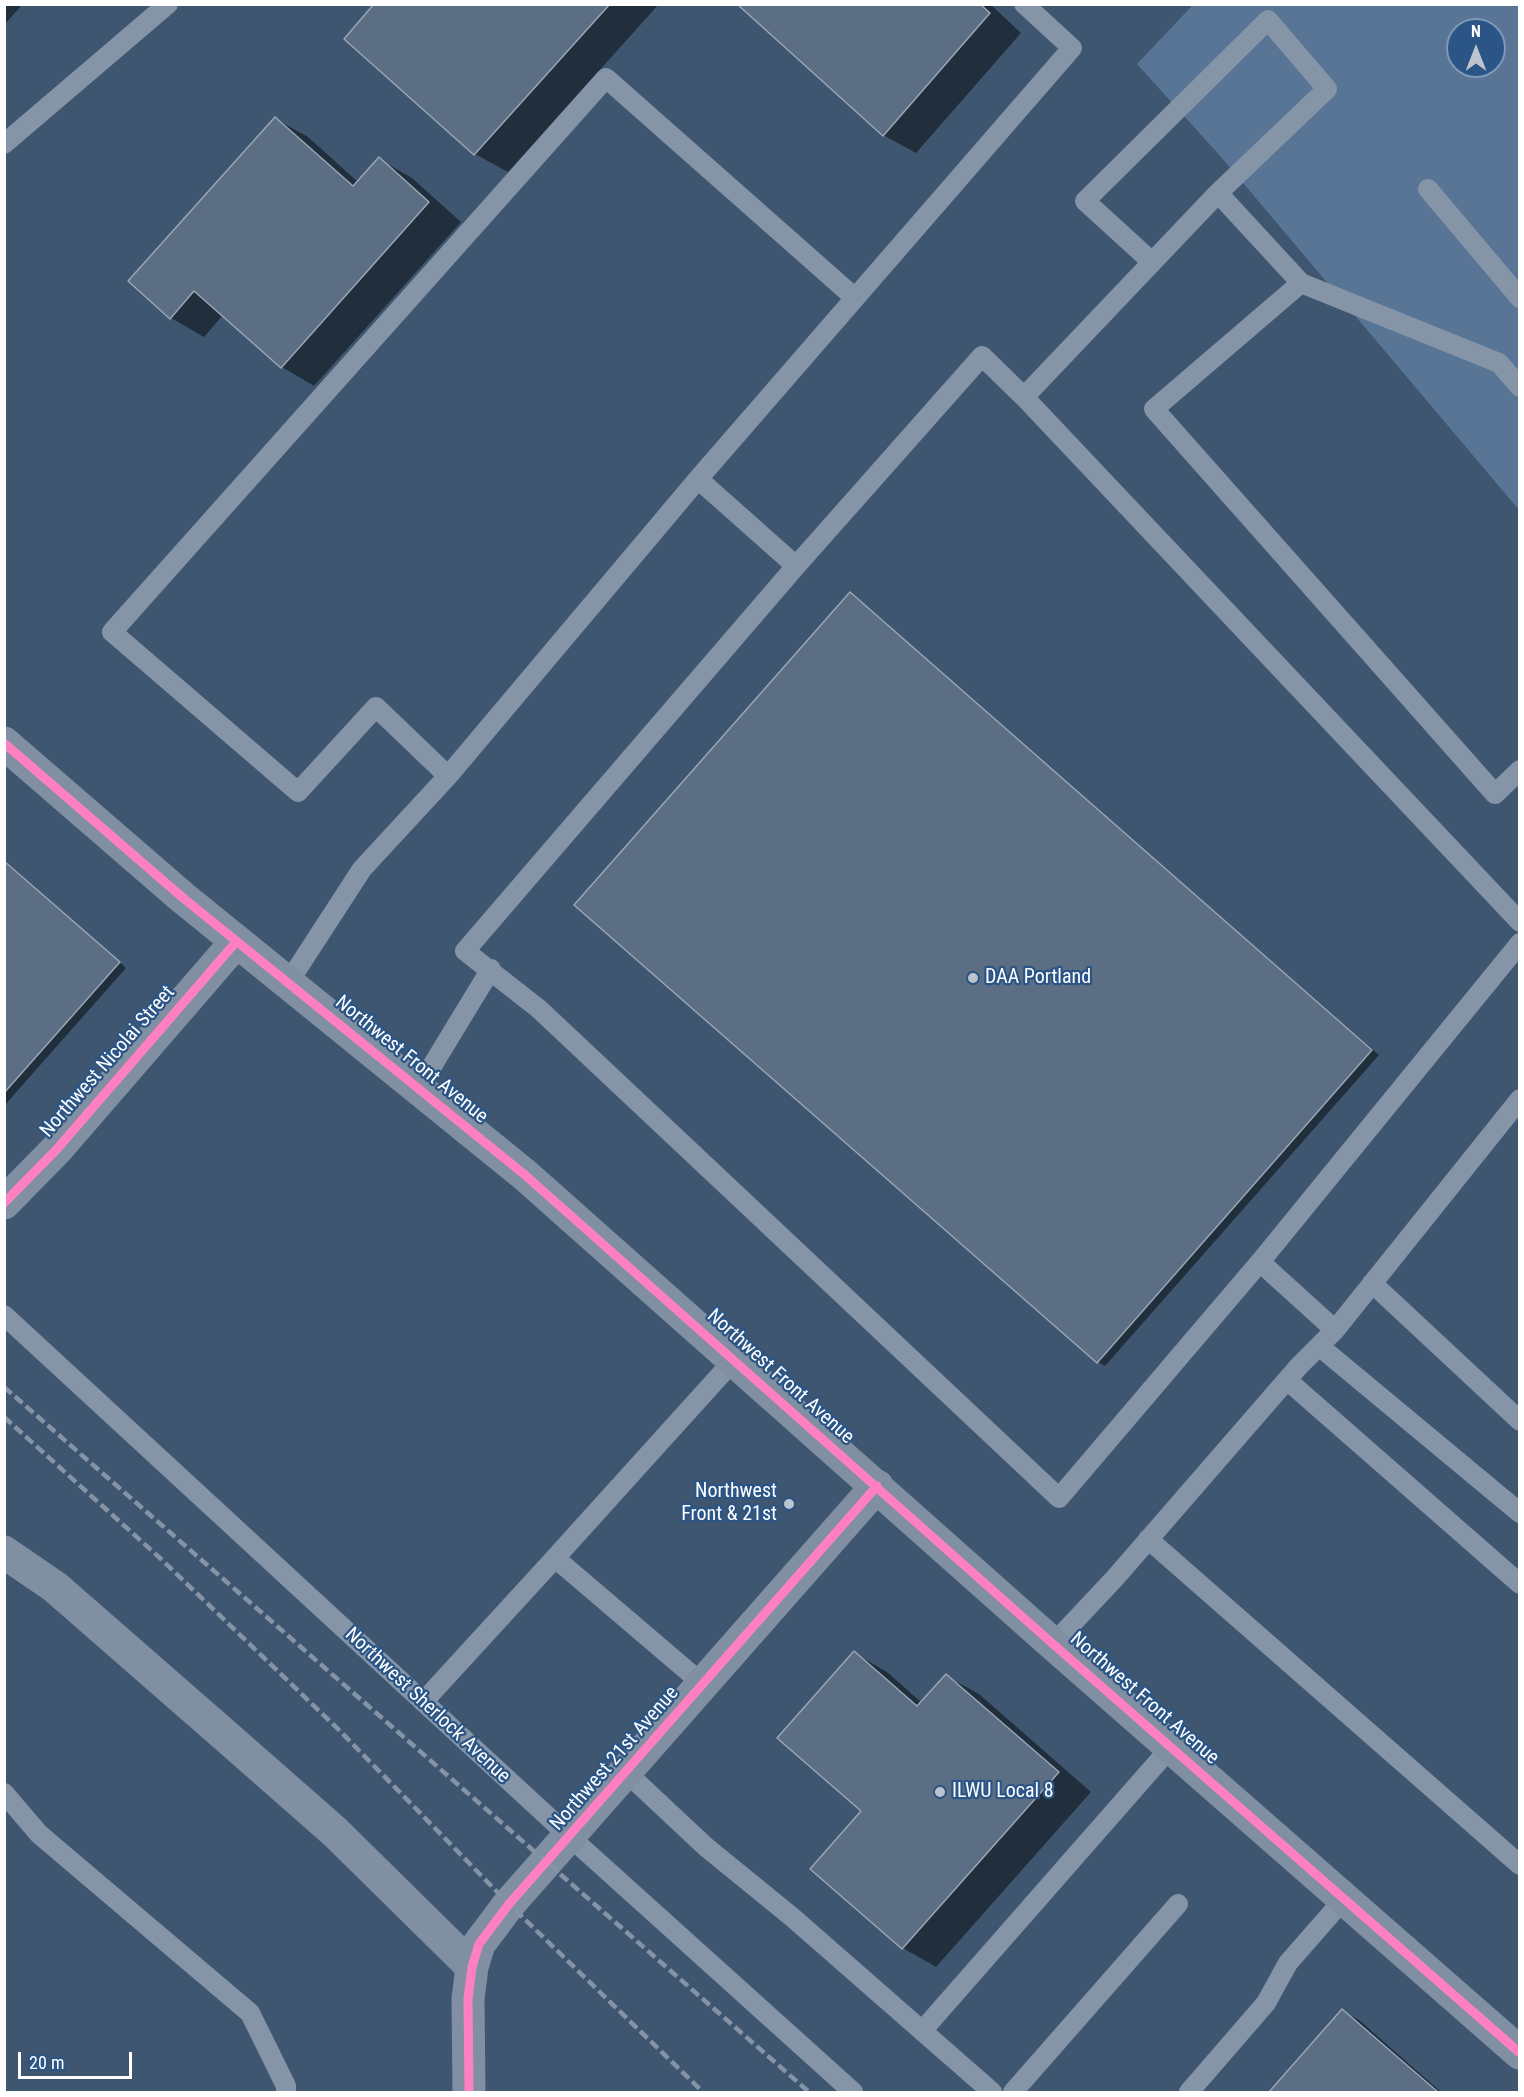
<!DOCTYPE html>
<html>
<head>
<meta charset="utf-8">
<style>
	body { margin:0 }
	#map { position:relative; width:1524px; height:2097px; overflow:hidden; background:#3f5671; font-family:"Roboto Condensed",sans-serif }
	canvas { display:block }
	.frame { position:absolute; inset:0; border:6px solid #fff; pointer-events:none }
	.north { position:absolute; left:1446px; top:18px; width:60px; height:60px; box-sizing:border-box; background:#2a5586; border:2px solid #7f99b6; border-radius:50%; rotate:0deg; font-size:16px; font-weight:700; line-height:24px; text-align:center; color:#fff }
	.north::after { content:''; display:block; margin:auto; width:21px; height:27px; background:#bcc4cd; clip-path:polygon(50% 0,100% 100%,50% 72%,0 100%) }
	.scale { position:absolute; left:18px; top:2052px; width:114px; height:27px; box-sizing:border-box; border:3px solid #fff; border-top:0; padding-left:8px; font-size:18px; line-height:21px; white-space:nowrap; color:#fff; -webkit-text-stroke:4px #2a5586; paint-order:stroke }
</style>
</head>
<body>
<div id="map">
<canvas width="1524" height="2097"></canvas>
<div class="frame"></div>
<div class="north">N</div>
<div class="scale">20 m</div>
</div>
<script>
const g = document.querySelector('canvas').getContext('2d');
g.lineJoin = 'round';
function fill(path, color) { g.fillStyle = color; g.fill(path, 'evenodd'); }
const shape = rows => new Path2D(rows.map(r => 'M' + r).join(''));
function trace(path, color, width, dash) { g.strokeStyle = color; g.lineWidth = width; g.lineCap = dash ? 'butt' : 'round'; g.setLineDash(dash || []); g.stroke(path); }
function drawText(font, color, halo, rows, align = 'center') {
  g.font = font + ' "Roboto Condensed",sans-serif'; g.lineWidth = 4.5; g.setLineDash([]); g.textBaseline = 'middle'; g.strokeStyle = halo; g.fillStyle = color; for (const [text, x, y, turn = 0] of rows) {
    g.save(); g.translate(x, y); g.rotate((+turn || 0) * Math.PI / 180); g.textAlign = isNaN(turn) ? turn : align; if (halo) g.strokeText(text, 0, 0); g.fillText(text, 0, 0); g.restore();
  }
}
const water = shape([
	[1189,5,1519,5,1519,510,1222,158,1137,64,1191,7],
	[1458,30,1494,30,1494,66,1458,66]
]);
const shadow = shape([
	[4,4,23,4,4,25],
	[376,4,659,4,508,172,475,154],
	[739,4,990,4,1021,33,916,153,883,135],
	[276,119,308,137,358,182,379,159,412,178,461,222,314,386,282,367,223,315,204,337,171,318,130,281],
	[850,594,1379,1055,1105,1366,1098,1362],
	[4,860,126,968,4,1106],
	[854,1653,887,1672,922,1703,946,1676,979,1694,1091,1792,936,1967,903,1948,812,1868,863,1811],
	[1342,2011,1359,2020,1441,2092,1271,2092]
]);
const building = shape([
	[374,4,610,4,474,155,344,39,374,4],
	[737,4,980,4,990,13,883,136,737,4],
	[275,117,353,186,379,157,429,202,281,368,194,291,170,319,128,281,275,117],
	[850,592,1372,1050,1097,1363,574,905,850,592],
	[4,861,120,962,4,1093,4,861],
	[854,1651,917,1706,946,1674,1059,1772,902,1949,810,1869,861,1811,777,1738,854,1651],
	[1342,2009,1438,2092,1269,2092,1342,2009]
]);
const lane = shape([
	[4,144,168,4],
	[1428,189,1520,298],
	[1152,262,1085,201,1268,20,1327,89,1218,193,1301,283,1154,409,1495,794,1520,770],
	[1301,283,1499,363,1520,387],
	[1024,397,1218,193],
	[698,479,796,566],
	[448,776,376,707,298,792,112,632,606,78,855,298],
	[288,983,362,869,448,776,698,479,1072,48,1024,4],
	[418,1089,491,969],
	[1260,1262,1520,943],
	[1372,1283,1520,1421],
	[4,1315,570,1837,853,2092],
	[1335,1330,1260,1262,1059,1498,539,1009,465,951,796,566,982,356,1024,397,1520,922],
	[1319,1346,1520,1513],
	[1287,1380,1520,1584],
	[1148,1539,1520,1865],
	[555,1558,734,1360],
	[1053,1644,1115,1578,1299,1366,1335,1330,1520,1099],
	[423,1702,555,1558,704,1685],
	[627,1773,706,1847,792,1917,992,2092],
	[4,1793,39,1834,250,2013,286,2086,286,2092],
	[922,2031,1171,1747],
	[1013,2092,1178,1904],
	[1189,2092,1266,2003,1288,1963,1344,1899]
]);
const secondary = shape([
	[4,743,182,897,525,1175,1053,1644,1520,2053],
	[4,1203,57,1149,236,942],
	[4,1552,55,1587,228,1738,335,1832,472,1967],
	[469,2092,468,1999,472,1967,479,1944,509,1904,877,1486]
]);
const rail = shape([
	[4,1387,809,2092],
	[4,1417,161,1559,337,1728,509,1904,703,2092]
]);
const cycleway = shape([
	[4,743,182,897,525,1175,1053,1644,1520,2053],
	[4,1203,57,1149,236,942],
	[469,2092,468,1999,472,1967,479,1944,509,1904,877,1486]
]);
const markers = [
	[973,978,6,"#bcc4cd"],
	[789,1504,6,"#bcc4cd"],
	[940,1792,6,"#bcc4cd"]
];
const poiNames = [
	["DAA Portland",985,978],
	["Northwest",777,1492,"right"],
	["Front & 21st",777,1515,"right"],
	["ILWU Local 8",952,1792]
];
const streetNames = [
	["Northwest Front Avenue",411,1060,39],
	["Northwest Nicolai Street",108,1062,-49],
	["Northwest Front Avenue",780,1377,42],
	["Northwest Front Avenue",1144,1699,41],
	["Northwest Sherlock Avenue",427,1706,43],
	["Northwest 21st Avenue",615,1759,-49]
];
fill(water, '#587596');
fill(shadow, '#0007');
fill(building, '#5c6e83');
trace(building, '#99a6b5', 1.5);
trace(lane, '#8595a7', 20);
trace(secondary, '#8090a2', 33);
trace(rail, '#8594a5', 4.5, [10, 4.5]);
trace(cycleway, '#ff80c0', 9);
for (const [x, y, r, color] of markers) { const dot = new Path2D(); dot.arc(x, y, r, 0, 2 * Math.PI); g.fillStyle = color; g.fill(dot); trace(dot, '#2a5586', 2); }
drawText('20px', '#fff', '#2a5586', poiNames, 'left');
drawText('20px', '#fff', '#2a5586', streetNames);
</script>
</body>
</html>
